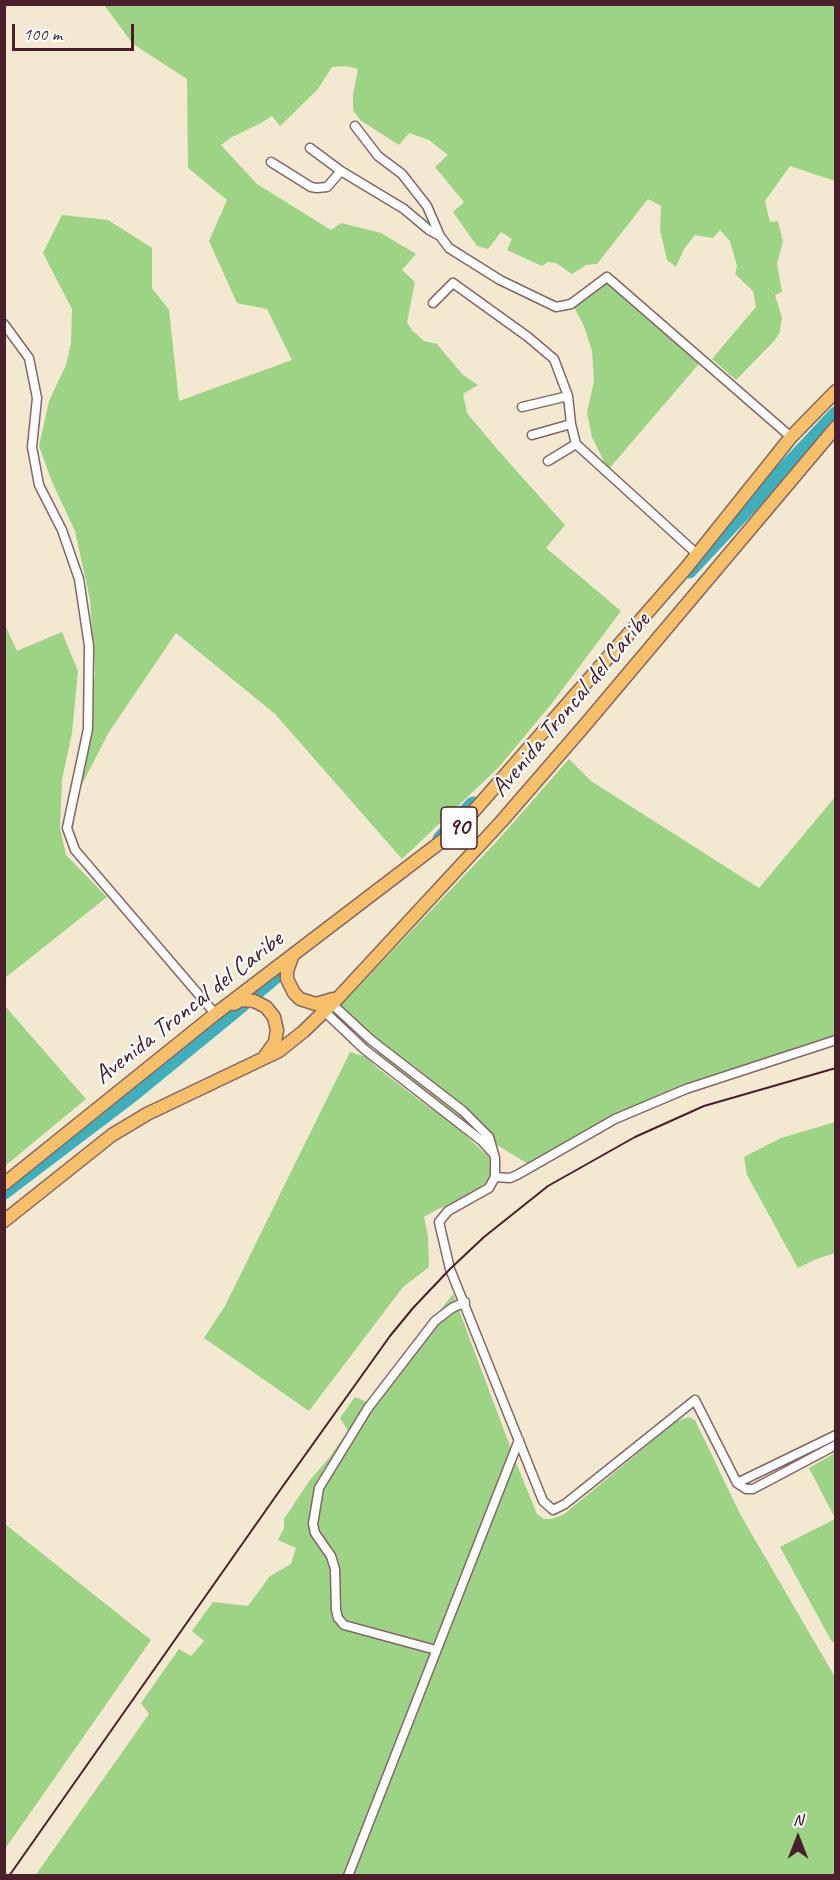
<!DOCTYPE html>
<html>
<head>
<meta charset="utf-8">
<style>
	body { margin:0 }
	#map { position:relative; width:840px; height:1880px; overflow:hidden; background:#f3e8d0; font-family:Caveat,sans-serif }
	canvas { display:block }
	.frame { position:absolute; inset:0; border:6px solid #4a1f2b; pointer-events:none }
	.north { position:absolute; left:768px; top:1808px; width:60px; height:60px; -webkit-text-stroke:4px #fff; paint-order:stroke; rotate:0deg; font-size:16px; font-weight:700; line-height:24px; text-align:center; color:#4a1f2b }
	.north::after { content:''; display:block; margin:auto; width:21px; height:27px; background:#4a1f2b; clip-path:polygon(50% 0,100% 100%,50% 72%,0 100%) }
	.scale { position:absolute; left:12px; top:24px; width:122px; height:27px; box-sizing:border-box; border:3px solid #4a1f2b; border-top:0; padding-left:8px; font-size:18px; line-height:21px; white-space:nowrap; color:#4a1f2b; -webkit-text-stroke:4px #fff; paint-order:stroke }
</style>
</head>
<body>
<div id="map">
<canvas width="840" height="1880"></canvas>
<div class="frame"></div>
<div class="north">N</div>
<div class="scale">100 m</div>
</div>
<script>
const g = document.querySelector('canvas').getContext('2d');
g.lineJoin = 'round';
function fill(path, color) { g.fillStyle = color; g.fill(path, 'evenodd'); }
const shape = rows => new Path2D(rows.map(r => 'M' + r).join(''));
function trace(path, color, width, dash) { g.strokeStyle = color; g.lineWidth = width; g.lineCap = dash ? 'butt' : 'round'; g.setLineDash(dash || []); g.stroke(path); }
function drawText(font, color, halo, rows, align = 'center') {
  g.font = font + ' Caveat,sans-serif'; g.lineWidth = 4.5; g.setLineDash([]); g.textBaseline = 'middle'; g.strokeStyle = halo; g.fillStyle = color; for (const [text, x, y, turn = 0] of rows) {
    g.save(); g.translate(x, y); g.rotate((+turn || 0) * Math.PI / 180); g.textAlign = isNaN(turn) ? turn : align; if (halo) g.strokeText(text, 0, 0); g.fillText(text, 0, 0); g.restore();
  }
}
const green = shape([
	[104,5,835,5,835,181,790,166,765,201,770,222,778,221,783,242,777,264,782,292,775,295,782,318,781,323,780,332,775,340,736,380,712,359,756,307,753,291,735,274,737,266,730,241,720,230,713,238,695,235,684,249,676,267,667,260,660,230,661,206,648,199,597,264,586,265,572,274,556,263,548,262,542,266,507,250,512,239,501,232,488,249,477,246,453,212,464,202,435,167,448,155,429,140,409,133,399,145,360,120,353,110,353,95,358,69,346,66,332,67,318,89,280,126,272,116,261,123,230,138,221,145,257,184,331,230,341,223,381,233,416,254,402,270,415,282,407,322,412,330,424,341,437,344,463,375,478,385,463,394,467,413,497,449,565,525,546,548,621,611,553,702,499,767,402,859,275,714,176,633,109,732,77,794,95,674,90,600,75,531,52,482,39,446,49,401,66,365,71,343,72,309,43,253,62,215,108,220,152,248,152,288,169,310,179,401,292,360,267,309,237,303,209,241,227,200,188,168,187,79,133,44],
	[611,279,649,308,683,343,703,359,608,470,592,437,587,413,594,381,592,351,584,326,574,307],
	[4,623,17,651,62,632,78,671,72,733,62,780,60,828,66,855,107,897,5,978],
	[569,759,591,781,759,888,835,797,835,1037,715,1074,656,1096,528,1164,489,1140,382,1058,340,1006,498,840],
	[5,1006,86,1099,5,1166,4,1166],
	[350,1052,367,1057,376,1067,426,1105,449,1120,489,1157,490,1170,488,1181,474,1194,436,1210,424,1217,428,1236,429,1267,403,1287,309,1411,204,1338,225,1306],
	[835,1122,835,1253,814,1260,798,1268,747,1175,744,1157,781,1138],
	[453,1294,517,1465,537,1514,544,1519,551,1519,563,1515,677,1421,689,1417,695,1420,740,1514,835,1677,835,1875,35,1876,149,1714,141,1703,179,1649,191,1656,204,1641,192,1631,213,1602,248,1606,270,1576,291,1564,296,1548,278,1540,284,1528,284,1519,310,1480,329,1458,348,1431,340,1418,355,1397,367,1402],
	[835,1453,835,1518,809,1468],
	[835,1519,836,1641,832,1642,780,1547],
	[5,1524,151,1640,5,1849]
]);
const river = shape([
	[689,571,836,414],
	[440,839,473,804],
	[252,996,282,971],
	[4,1192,132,1095,242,1005]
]);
const minor = shape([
	[355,126,378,156,402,174,427,206,440,236,449,248,500,280,556,307,571,304,607,277,791,437],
	[310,148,341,171,404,209,429,230,440,236],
	[271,162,311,187,317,188,327,187,341,171],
	[433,303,453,283,528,337,554,359,568,396,522,407],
	[4,324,29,358,37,398,32,447,39,485,62,530,79,579,89,646,88,729,67,828,75,850,212,1010,214,1015],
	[568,396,571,424,576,444,697,554],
	[532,435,571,424],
	[548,461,576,444],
	[332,1004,371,1040,463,1111,489,1137,495,1158,495,1177,489,1188,448,1211,439,1222,450,1269,543,1501,553,1510,565,1504,695,1400,737,1483,746,1489,753,1489,836,1445],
	[324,1011,364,1049,482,1141,492,1152],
	[495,1177,510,1178,517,1175,615,1119,686,1089,836,1040],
	[737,1483,836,1435],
	[436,1650,344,1625,338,1618,336,1610,335,1569,331,1556,315,1533,313,1524,319,1488,368,1408,435,1321,452,1308,465,1302],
	[348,1876,519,1440]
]);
const highway = shape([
	[292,957,287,971,287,979,294,993,300,999,316,1004,333,999],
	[234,1004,241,1000,254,1001,266,1007,274,1017,277,1030,275,1042,265,1056],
	[4,1184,214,1015,459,828,687,567,791,437,836,391],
	[4,1221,112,1135,147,1114,279,1051,304,1031,338,998,501,822,585,725,836,427]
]);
const rail = shape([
	[9,1876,278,1493,390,1336,413,1308,450,1269,484,1237,548,1186,635,1137,704,1106,836,1068]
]);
const shields = [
	[459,828,36]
];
const shieldNames = [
	["90",459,828]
];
const streetNames = [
	["Avenida Troncal del Caribe",571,705,-50],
	["Avenida Troncal del Caribe",189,1008,-38]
];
fill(green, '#9dd385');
trace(river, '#40afbc', 15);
trace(minor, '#856565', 11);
trace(highway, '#856565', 15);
trace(minor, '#fff', 8);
trace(highway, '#f6c06b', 12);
trace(rail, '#4a1f2b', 2);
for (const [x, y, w] of shields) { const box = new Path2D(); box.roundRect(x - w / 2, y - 21, w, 42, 4.5); g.fillStyle = '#fff'; g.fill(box); trace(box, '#4a1f2b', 1.5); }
drawText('bold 24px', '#4a1f2b', null, shieldNames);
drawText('26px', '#4a1f2b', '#fff', streetNames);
</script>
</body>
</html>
